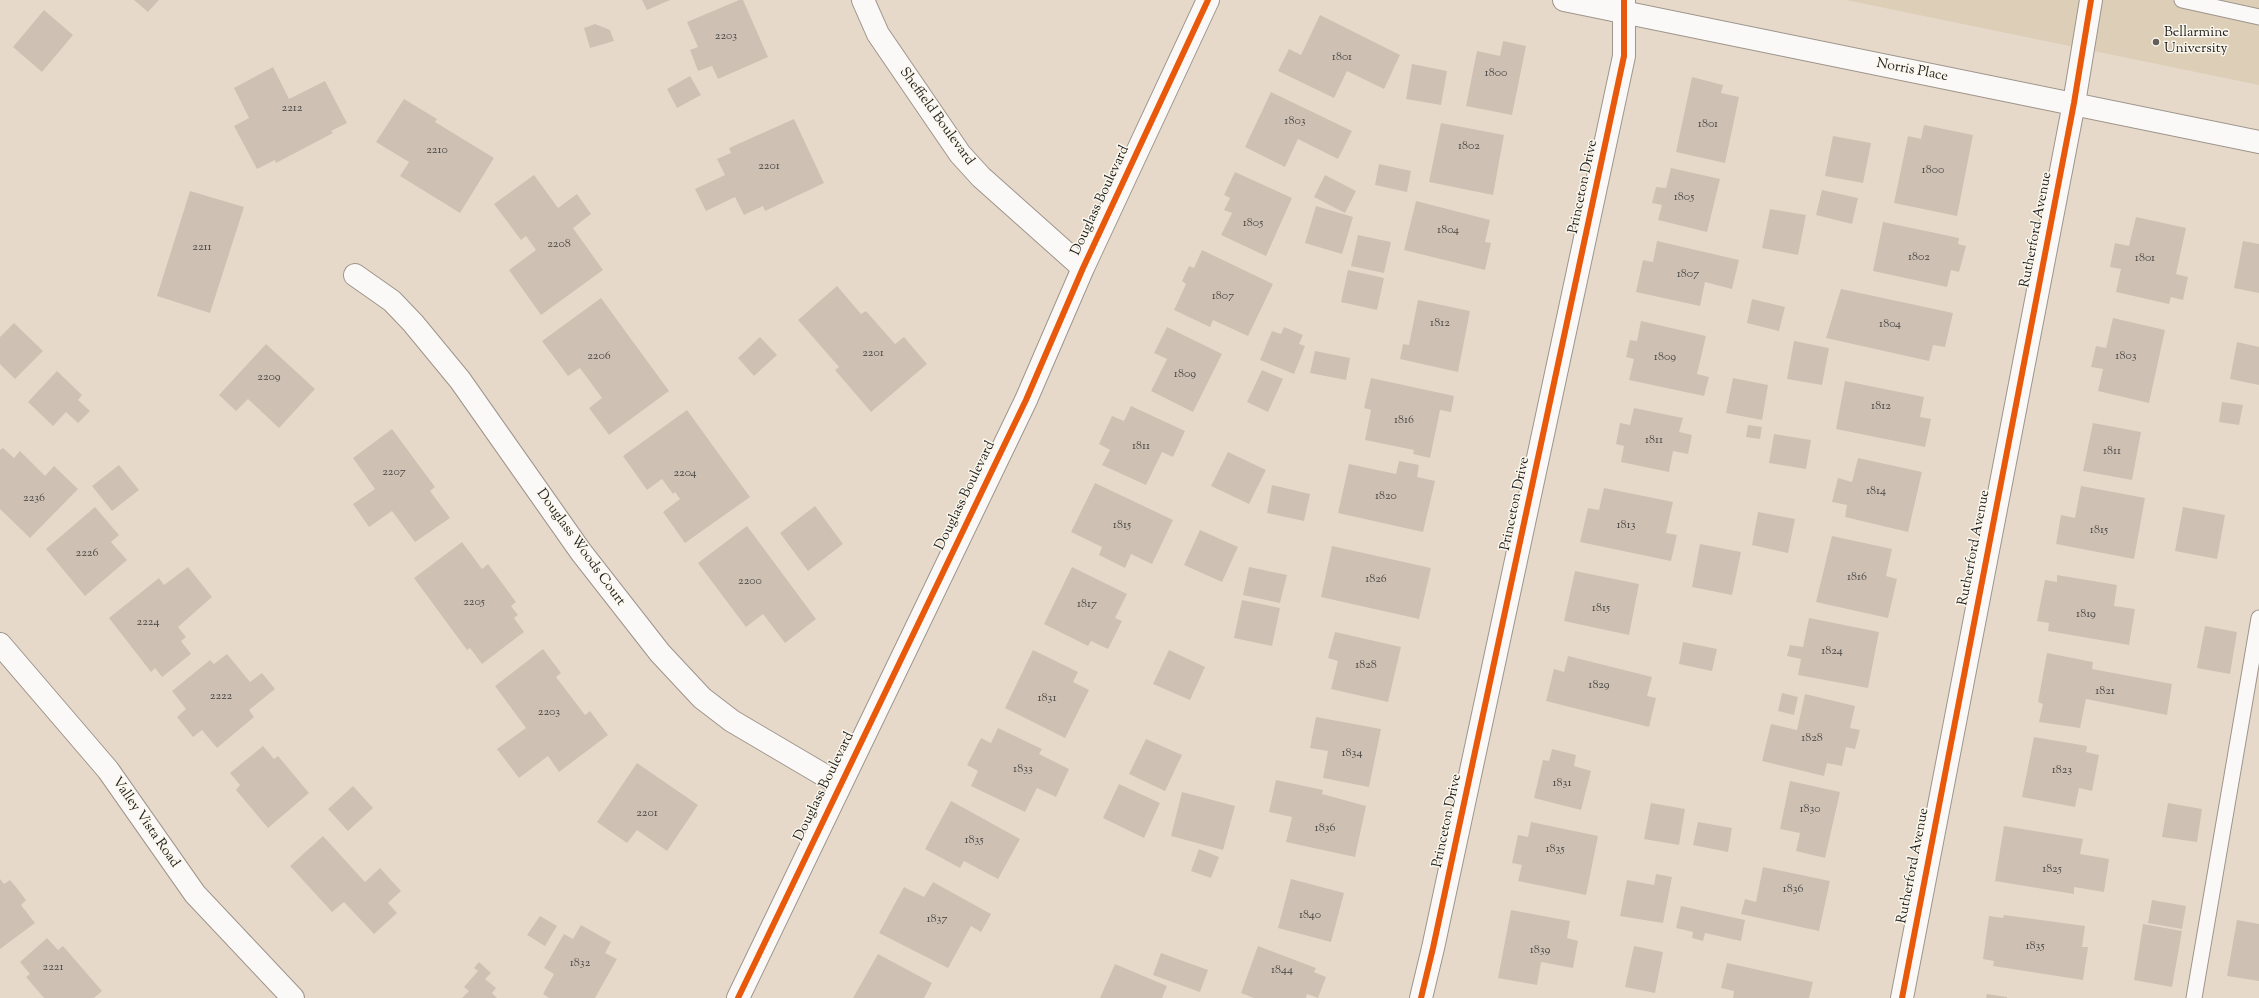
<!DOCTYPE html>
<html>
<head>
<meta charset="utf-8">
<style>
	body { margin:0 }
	canvas { display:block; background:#e7d9c9 }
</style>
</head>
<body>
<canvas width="2259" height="998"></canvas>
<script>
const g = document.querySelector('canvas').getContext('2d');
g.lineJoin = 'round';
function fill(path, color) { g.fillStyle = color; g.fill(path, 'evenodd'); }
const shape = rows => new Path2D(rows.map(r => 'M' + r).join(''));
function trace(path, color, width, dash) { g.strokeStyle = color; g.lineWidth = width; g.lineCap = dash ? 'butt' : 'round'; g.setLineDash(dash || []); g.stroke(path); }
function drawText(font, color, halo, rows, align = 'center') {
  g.font = font + ' "Sorts Mill Goudy",serif'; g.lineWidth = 3; g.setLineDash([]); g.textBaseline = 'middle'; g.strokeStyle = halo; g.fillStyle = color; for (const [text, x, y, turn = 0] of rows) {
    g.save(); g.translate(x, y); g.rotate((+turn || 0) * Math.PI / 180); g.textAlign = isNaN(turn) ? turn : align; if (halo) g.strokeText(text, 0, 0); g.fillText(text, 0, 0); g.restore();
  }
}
const built = shape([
	[1846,0,2259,0,2259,85]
]);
const building = shape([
	[134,0,159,0,148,12],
	[642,0,670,0,647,10],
	[739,0,743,0,768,57,718,79,712,66,698,71,690,50,698,47,687,22],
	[44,10,73,35,42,72,13,47],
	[1320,15,1400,55,1384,89,1347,71,1334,98,1278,71,1289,49,1301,55],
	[595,24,610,30,614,41,590,48,584,28],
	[1503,41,1526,46,1512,115,1466,106,1477,51,1500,56],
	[1412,64,1447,71,1441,105,1406,99],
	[273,67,289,99,325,81,347,123,331,131,333,133,276,163,275,160,257,169,234,126,249,118,234,88],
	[690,76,701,95,677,108,667,89],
	[1692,77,1723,85,1721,93,1739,97,1725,163,1676,152],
	[1271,92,1352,131,1338,159,1298,139,1285,167,1245,147],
	[404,99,437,119,435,122,494,158,460,213,400,176,409,162,376,142],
	[794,119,824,183,765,211,763,206,744,215,735,197,706,211,695,189,725,175,717,159,731,153,729,148],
	[1441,123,1504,135,1493,195,1429,182],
	[1924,125,1973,135,1957,216,1894,203,1908,136,1921,139],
	[1833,136,1871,143,1863,183,1825,176],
	[1379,164,1411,171,1407,192,1375,185],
	[1671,168,1720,179,1707,232,1658,220,1662,205,1652,203,1656,187,1666,188],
	[1235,172,1292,198,1266,256,1221,235,1232,213,1224,210,1230,198,1224,195],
	[534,175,558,208,577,194,591,214,573,228,603,270,541,315,509,270,536,250,526,236,521,240,494,204],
	[1325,175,1356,191,1345,213,1314,197],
	[1822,190,1858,198,1852,224,1816,215],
	[190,191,244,207,210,313,157,296],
	[1416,201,1490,220,1485,242,1491,243,1485,270,1404,250],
	[1316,206,1353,217,1342,254,1305,243],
	[1770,209,1806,215,1798,255,1762,248],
	[2136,217,2186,228,2176,274,2188,277,2183,300,2171,297,2169,304,2116,292,2121,269,2110,267,2115,243,2129,246],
	[1883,222,1959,238,1958,244,1966,246,1959,272,1951,270,1947,287,1873,271],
	[1358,235,1391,242,1384,273,1351,266],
	[1657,241,1739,260,1732,289,1705,282,1700,306,1636,292,1643,260,1653,262],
	[2243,241,2259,244,2259,293,2234,288],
	[1202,250,1273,284,1248,336,1213,320,1210,327,1174,310,1186,284,1182,281,1189,266,1194,268],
	[1348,270,1384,278,1377,310,1341,302],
	[837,286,861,314,866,311,895,344,904,337,927,364,871,412,835,370,839,367,798,320],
	[1841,289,1953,313,1945,347,1933,345,1929,361,1826,338],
	[601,298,669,391,609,435,589,408,602,398,580,368,568,376,542,341],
	[1752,299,1785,307,1779,331,1747,323],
	[1418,300,1470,311,1458,372,1400,359,1403,344,1409,345],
	[2113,318,2165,330,2149,403,2098,391,2103,369,2091,367,2096,346,2106,348],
	[1641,321,1706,336,1697,374,1709,377,1704,396,1629,380,1634,359,1626,357,1630,340,1637,341],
	[14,323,43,351,15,379,0,364,0,337],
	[1167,327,1222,354,1193,412,1151,391,1167,359,1154,353],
	[1284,327,1303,335,1299,344,1305,346,1294,374,1260,360,1272,331,1281,334],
	[760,337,777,355,754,376,738,358],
	[1794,341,1829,348,1822,385,1787,379],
	[2237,342,2259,347,2259,385,2230,379],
	[266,344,315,389,279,428,248,399,236,411,219,395],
	[1315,351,1350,358,1346,380,1310,373],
	[1262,370,1283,379,1268,412,1247,402],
	[57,371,82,395,78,400,90,411,78,423,66,412,53,426,28,402],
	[1371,378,1454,396,1451,412,1440,410,1430,458,1413,454,1414,450,1365,440,1371,410,1364,408],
	[1733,378,1768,385,1762,420,1726,413],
	[1845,381,1924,397,1920,417,1931,419,1925,447,1836,429],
	[2222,402,2243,405,2239,425,2219,422],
	[1131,406,1185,431,1173,457,1162,452,1146,485,1102,465,1110,450,1099,444,1112,416,1124,421],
	[1634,408,1683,418,1679,432,1692,435,1688,454,1673,451,1669,472,1621,462,1624,446,1616,444,1620,423,1630,425],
	[687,410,750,497,685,543,663,512,680,499,675,492,673,494,662,479,647,490,623,456],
	[2093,423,2141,432,2132,480,2083,471],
	[1748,425,1762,427,1760,439,1746,437],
	[392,429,435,487,430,491,450,518,415,542,392,511,369,527,353,504,375,489,353,458],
	[1774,434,1811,440,1806,469,1769,463],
	[3,448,14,458,20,451,45,476,54,466,78,489,30,538,0,509,0,450],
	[1228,452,1266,470,1249,504,1211,486],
	[1858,458,1922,472,1908,532,1845,517,1847,505,1832,502,1838,478,1852,482],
	[1399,461,1419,465,1417,477,1435,481,1423,532,1338,513,1349,464,1396,474],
	[119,465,139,490,112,511,92,486],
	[1095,483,1173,520,1152,564,1131,554,1125,568,1099,555,1102,547,1071,532],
	[1272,485,1310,494,1304,521,1267,513],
	[2081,486,2145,498,2134,559,2056,544,2061,515,2075,518],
	[1604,488,1673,502,1666,533,1677,535,1671,561,1580,542,1588,508,1599,510],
	[815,506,843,544,808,571,780,533],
	[95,507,119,535,111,542,127,560,85,596,46,549],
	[2183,507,2225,515,2217,559,2175,551],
	[1758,512,1795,519,1788,553,1752,545],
	[747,526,816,619,785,643,763,614,746,627,698,563],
	[1200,530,1238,547,1222,582,1184,565],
	[1832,536,1892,549,1886,576,1897,579,1888,618,1816,602],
	[462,542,482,569,488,564,516,602,511,606,518,615,514,618,524,632,482,664,470,648,467,650,414,578],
	[1700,544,1741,552,1732,595,1692,587],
	[1332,546,1431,568,1419,619,1321,597],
	[188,567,212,597,178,627,186,637,181,641,191,654,162,677,155,668,151,672,109,618,159,578,164,585],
	[1072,567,1127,594,1115,618,1122,621,1108,649,1091,641,1088,646,1044,624],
	[1249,567,1287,575,1280,603,1243,595],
	[1575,571,1639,584,1629,635,1564,621],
	[2057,575,2117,585,2114,606,2135,609,2129,645,2048,631,2049,623,2037,621,2045,580,2057,582],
	[1242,600,1280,608,1272,646,1234,638],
	[1809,618,1879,632,1868,688,1798,675,1801,659,1787,656,1790,645,1803,647],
	[2205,626,2237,632,2230,674,2197,668],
	[1335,632,1401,647,1388,702,1331,689,1338,661,1328,658],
	[1683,642,1717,649,1712,671,1679,664],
	[543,649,561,673,556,677,585,715,590,711,608,735,559,772,548,756,519,778,497,749,526,728,495,686],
	[1033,650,1078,672,1073,682,1089,690,1065,738,1005,708],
	[1169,650,1205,667,1190,700,1153,684],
	[2047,653,2093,662,2092,669,2172,684,2167,715,2086,699,2080,728,2039,722,2043,704,2038,702],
	[227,654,250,682,262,673,275,689,249,710,254,717,217,748,202,730,193,737,177,717,186,709,172,691,210,660,214,664],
	[1568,656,1652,677,1647,696,1656,698,1649,727,1546,701,1554,669,1564,672],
	[1782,693,1798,697,1794,715,1778,711],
	[1805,694,1855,706,1850,728,1860,730,1855,749,1846,747,1842,766,1827,763,1824,776,1762,761,1771,724,1797,730],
	[1316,717,1381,729,1369,787,1323,778,1328,751,1310,748],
	[998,728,1042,749,1039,754,1069,769,1056,797,1037,788,1025,812,971,786,978,771,967,765,981,738,991,743],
	[2034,737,2087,746,2086,752,2099,755,2092,791,2079,788,2075,807,2022,797],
	[1146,739,1182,755,1165,791,1129,774],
	[263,746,274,759,278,756,309,793,268,828,236,790,240,785,230,773],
	[1552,749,1576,755,1574,766,1591,771,1581,810,1534,798,1543,760,1549,761],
	[637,763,698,805,667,851,637,830,627,843,597,822],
	[1276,780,1323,790,1322,794,1366,806,1355,857,1286,842,1292,817,1269,812],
	[1790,781,1840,792,1825,858,1796,851,1800,833,1780,829],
	[1119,784,1160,803,1144,838,1103,818],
	[353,786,373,808,348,831,328,809],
	[1182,792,1235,806,1223,850,1171,836],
	[951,801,1020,839,998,879,964,861,960,868,925,849],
	[1651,803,1685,809,1679,845,1644,839],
	[2168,803,2202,809,2197,842,2162,837],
	[1531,822,1598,836,1586,895,1518,881,1522,865,1512,863,1518,835,1528,837],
	[1698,822,1732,828,1728,852,1693,845],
	[2004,826,2083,839,2080,854,2109,859,2104,892,2074,887,2074,894,1995,881],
	[323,836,365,882,380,868,401,891,388,903,397,913,374,934,344,902,332,912,290,866],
	[1199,849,1219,857,1211,878,1191,871],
	[1763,867,1830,881,1819,931,1741,914,1745,899,1756,902],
	[1656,874,1672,877,1663,923,1620,916,1627,880,1654,885],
	[0,879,4,884,10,880,16,887,26,900,21,905,35,923,0,949],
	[1291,879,1344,893,1331,942,1278,928],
	[933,882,991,914,981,932,971,926,948,968,879,933,904,887,924,897],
	[2152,900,2186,906,2182,929,2148,923],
	[1681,906,1745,920,1741,941,1705,933,1703,941,1692,938,1693,932,1676,928],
	[1511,910,1570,921,1567,938,1578,941,1573,968,1541,962,1537,985,1498,978],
	[2004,915,2085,926,2082,947,2088,947,2083,980,1993,966,1994,961,1983,959,1989,916,2003,918],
	[540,916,557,926,545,946,527,935],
	[2237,920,2259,924,2259,981,2227,976],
	[2143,924,2182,931,2172,987,2134,980],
	[581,925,611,942,605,953,617,959,595,998,549,998,543,994,554,974,544,968,564,934,573,939],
	[47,938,58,950,63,946,102,991,94,998,44,998,26,977,30,974,20,962],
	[1258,946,1316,968,1314,972,1326,977,1318,998,1307,994,1306,998,1254,998,1241,993],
	[1634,946,1663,952,1655,993,1625,987],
	[1161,953,1208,970,1200,992,1153,975],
	[878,954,932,983,924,998,853,998],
	[479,962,491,973,485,979,496,988,492,993,497,998,462,998,469,991,464,987,478,971,474,968],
	[1727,963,1813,982,1809,998,1733,998,1734,991,1721,988],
	[1115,964,1167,986,1162,998,1100,998],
	[1987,994,2007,997,2007,998,1986,998]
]);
const lane = shape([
	[2182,0,2259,17],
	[2194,998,2259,618]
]);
const street = shape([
	[863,0,878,34,960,154,981,177,1083,268],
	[1564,0,2259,142],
	[355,275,392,301,413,323,460,380,581,552,660,653,702,698,732,721,839,784],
	[0,644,108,770,195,894,293,998],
	[738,998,1026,400,1083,268,1208,0],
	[1421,998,1433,948,1624,56,1624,0],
	[1902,998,2074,103,2091,0]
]);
const cycleway = shape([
	[738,998,1026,400,1083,268,1208,0],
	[1421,998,1433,948,1624,56,1624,0],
	[1902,998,2074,103,2091,0]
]);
const markers = [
	[2156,42,4,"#635e59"]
];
const numberNames = [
	["2203",726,37],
	["1801",1342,58],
	["1800",1496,74],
	["2212",292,109],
	["1803",1295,122],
	["1801",1708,125],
	["1802",1469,147],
	["2210",437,151],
	["2201",769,167],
	["1800",1933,171],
	["1805",1684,198],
	["1805",1253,224],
	["1804",1448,231],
	["2208",559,245],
	["2211",202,248],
	["1802",1919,258],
	["1801",2145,259],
	["1807",1688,275],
	["1807",1223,297],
	["1812",1440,324],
	["1804",1890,325],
	["2201",873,354],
	["2206",599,357],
	["1803",2126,357],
	["1809",1665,358],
	["1809",1185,375],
	["2209",269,378],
	["1812",1881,407],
	["1816",1404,421],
	["1811",1654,441],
	["1811",1141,447],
	["1811",2112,452],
	["2207",394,473],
	["2204",685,474],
	["1814",1876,492],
	["1820",1386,497],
	["2236",34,499],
	["1815",1122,526],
	["1813",1626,526],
	["1815",2099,531],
	["2226",87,554],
	["1816",1857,578],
	["1826",1376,580],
	["2200",750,582],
	["2205",474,603],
	["1817",1087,605],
	["1815",1601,609],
	["1819",2086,615],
	["2224",148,623],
	["1824",1832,652],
	["1828",1366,666],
	["1829",1599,686],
	["1821",2105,692],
	["2222",221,697],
	["1831",1047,699],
	["2203",549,713],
	["1828",1812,739],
	["1834",1352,754],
	["1833",1023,770],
	["1823",2062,771],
	["1831",1562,784],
	["1830",1810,810],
	["2201",647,814],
	["1836",1325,829],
	["1835",974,841],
	["1835",1555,850],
	["1825",2052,870],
	["1836",1793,890],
	["1840",1310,916],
	["1837",937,920],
	["1835",2035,947],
	["1839",1540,951],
	["1832",580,964],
	["2221",53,968],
	["1844",1282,971]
];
const poiNames = [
	["Bellarmine",2164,34],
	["University",2164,50]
];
const streetNames = [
	["Norris Place",1912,71,11],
	["Sheffield Boulevard",936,117,54],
	["Princeton Drive",1584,187,-78],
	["Douglass Boulevard",1101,201,-65],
	["Rutherford Avenue",2037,230,-79],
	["Douglass Boulevard",966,496,-64],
	["Princeton Drive",1516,504,-78],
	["Douglass Woods Court",580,548,54],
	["Rutherford Avenue",1975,548,-79],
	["Douglass Boulevard",825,787,-64],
	["Princeton Drive",1448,821,-78],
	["Valley Vista Road",145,823,55],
	["Rutherford Avenue",1914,866,-79]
];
fill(built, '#dcceb7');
fill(building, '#cec1b4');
trace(lane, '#9e958c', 17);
trace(street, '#9e958c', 24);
trace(lane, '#fbf9f7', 15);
trace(street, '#fbf9f7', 22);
trace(cycleway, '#e8590c', 6);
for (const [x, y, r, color] of markers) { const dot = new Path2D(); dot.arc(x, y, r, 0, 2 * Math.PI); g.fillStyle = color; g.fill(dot); trace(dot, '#fbf7ec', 1.5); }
drawText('12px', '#4a4744', null, numberNames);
drawText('14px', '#1c1c1c', '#fbf7ec', poiNames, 'left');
drawText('14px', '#1c1c1c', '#fbf7ec', streetNames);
</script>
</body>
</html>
